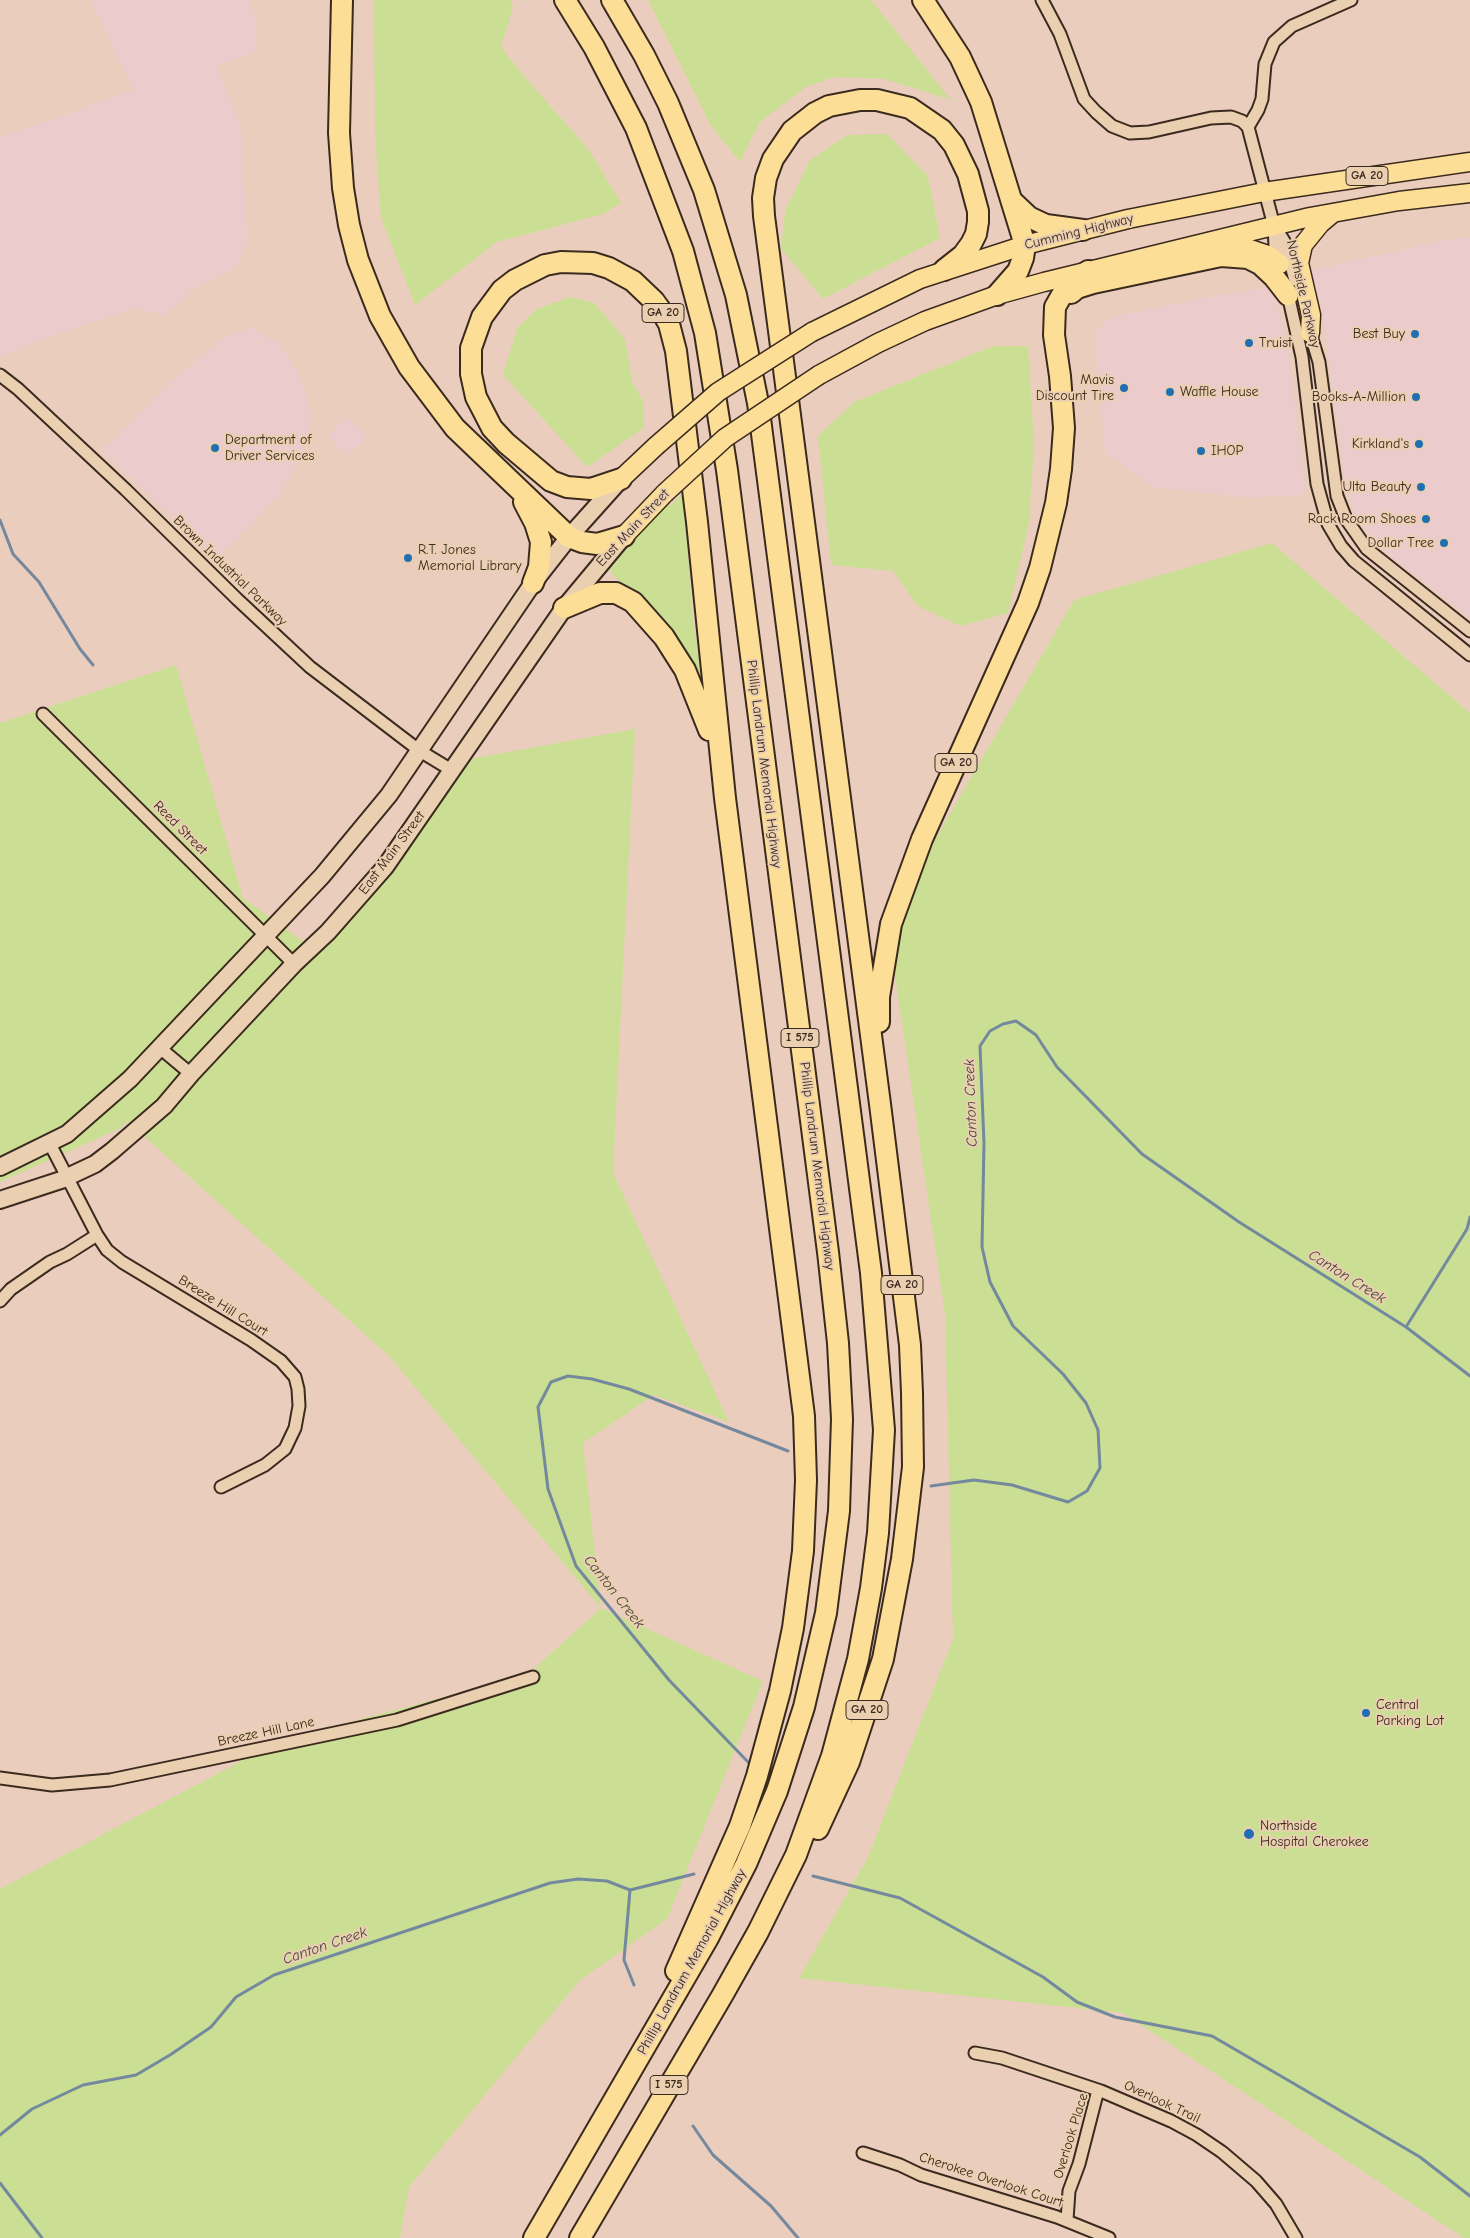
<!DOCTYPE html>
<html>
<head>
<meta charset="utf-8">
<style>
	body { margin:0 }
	canvas { display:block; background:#ebcdbe }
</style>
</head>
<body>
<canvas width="1470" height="2238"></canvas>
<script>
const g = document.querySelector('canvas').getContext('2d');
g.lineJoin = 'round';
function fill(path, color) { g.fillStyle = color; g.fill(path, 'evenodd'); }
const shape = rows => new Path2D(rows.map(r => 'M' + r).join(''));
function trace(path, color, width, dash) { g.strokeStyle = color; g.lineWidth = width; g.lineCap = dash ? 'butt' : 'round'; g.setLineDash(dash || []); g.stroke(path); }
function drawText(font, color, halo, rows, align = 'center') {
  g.font = font + ' "Comic Neue",sans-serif'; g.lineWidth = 4; g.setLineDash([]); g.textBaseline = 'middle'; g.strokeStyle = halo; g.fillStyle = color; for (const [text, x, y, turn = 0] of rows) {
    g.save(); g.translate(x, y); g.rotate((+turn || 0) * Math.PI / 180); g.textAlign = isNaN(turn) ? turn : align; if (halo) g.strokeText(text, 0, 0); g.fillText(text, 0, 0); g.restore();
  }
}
const built = shape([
	[91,0,249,0,255,16,255,52,217,65,241,132,247,242,235,268,196,287,165,316,135,307,0,355,0,138,133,90],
	[1470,237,1470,618,1381,548,1369,535,1355,514,1346,485,1323,316,1310,271,1450,239],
	[1272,287,1287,341,1305,494,1253,498,1157,488,1105,453,1095,332,1109,318,1204,298],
	[253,328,278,344,300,375,311,415,306,445,282,492,216,560,103,451,172,380,229,335],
	[347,417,367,437,347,456,328,436]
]);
const green = shape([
	[374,0,510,0,513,7,501,47,522,74,589,150,621,203,603,214,497,242,415,305,381,218,375,135],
	[648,0,871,0,951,100,884,79,834,77,806,87,760,122,740,162,711,126],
	[887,134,928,176,940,238,823,299,781,249,785,211,810,160,848,135],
	[570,297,594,303,625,339,632,381,644,404,644,428,587,467,503,375,517,328,537,309],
	[993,346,1028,346,1034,444,1029,523,1008,613,960,626,918,606,893,571,831,565,818,436,854,402],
	[683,493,693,616,703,692,640,598,615,577,606,566,668,501,670,506],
	[1272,543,1470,713,1470,2238,1464,2238,1123,2013,799,1978,868,1857,953,1639,945,1314,887,922,1074,600],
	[176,665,243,898,315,950,447,763,635,729,613,1173,729,1422,654,1395,583,1443,601,1608,763,1681,667,1919,579,1981,409,2187,400,2238,0,2238,0,1889,279,1741,527,1675,601,1608,388,1355,127,1121,121,1128,0,1182,0,723]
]);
const stream = shape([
	[0,520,13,554,39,582,80,649,93,665],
	[1406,1327,1467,1229,1470,1217],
	[931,1486,974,1480,1012,1485,1068,1502,1087,1491,1100,1468,1098,1430,1086,1403,1063,1374,1013,1326,990,1282,982,1247,984,1143,980,1046,990,1031,1003,1024,1016,1021,1036,1035,1057,1067,1142,1154,1239,1222,1406,1327,1470,1376],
	[748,1762,669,1680,576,1566,548,1489,538,1407,551,1382,568,1376,592,1379,629,1389,788,1451],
	[813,1876,900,1898,1043,1977,1077,2002,1115,2017,1212,2036,1420,2157,1470,2196],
	[630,1890,624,1960,634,1985],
	[693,2126,713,2155,771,2206,798,2238],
	[0,2135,32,2109,83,2085,136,2075,170,2055,211,2027,236,1997,274,1975,550,1883,578,1879,607,1881,630,1890,694,1874],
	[0,2183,42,2238]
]);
const minor = shape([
	[1042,0,1060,34,1084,99,1096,112,1112,126,1130,133,1149,132,1211,118,1231,117,1242,121,1248,127,1274,226,1275,247,1280,264],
	[1248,127,1258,110,1262,99,1265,64,1274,42,1292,26,1351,0],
	[1275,227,1284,241,1295,280],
	[1287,290,1302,357,1317,484,1328,524,1341,546,1354,561,1470,655],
	[1308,326,1319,362,1337,496,1346,519,1367,549,1470,631],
	[0,375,18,389,126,490,237,599,310,667,420,751,453,771],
	[43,714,294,964],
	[160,1048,191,1074],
	[50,1144,97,1235,107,1250,122,1262,251,1340,281,1361,295,1377,298,1389,299,1406,295,1428,285,1449,265,1465,221,1487],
	[0,1301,11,1289,50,1262,67,1254,97,1235],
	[0,1778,52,1785,110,1780,397,1720,533,1677],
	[975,2053,1002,2058,1101,2091,1171,2121,1197,2135,1222,2152,1256,2181,1276,2204,1296,2238],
	[863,2153,900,2165,921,2175,1057,2217,1109,2238],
	[1067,2220,1069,2191,1079,2164,1097,2094,1101,2091]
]);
const secondary = shape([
	[0,1167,67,1134,130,1079,322,876,389,795,533,583,569,537,621,479],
	[0,1200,61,1180,95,1164,112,1151,164,1106,191,1074,294,964,328,932,385,867,564,608,624,536]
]);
const primary = shape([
	[1218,244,1247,248,1268,255,1280,264],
	[812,332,920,279,1025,245,1128,219,1264,192,1470,162],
	[1310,333,1311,315,1299,263,1303,245,1320,224,1333,213],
	[819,375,878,343,925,321,997,295,1044,282,1310,217,1399,201,1470,193],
	[621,479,656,446],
	[624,536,665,493]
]);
const motorway = shape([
	[342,0,339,133,343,188,349,225,358,260,380,316,409,367,455,428,569,537,582,542,597,544,624,536],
	[923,0,960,57,981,102,1025,245,1023,258,1018,271,997,295],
	[1012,201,1029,217,1046,225,1083,230],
	[1071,293,1077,288,1093,283,1221,256,1248,258,1260,264,1274,277,1288,295],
	[621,479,591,489,567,487,551,481,506,443,492,428,476,397,471,374,471,348,482,317,502,290,515,280,545,265,561,262,593,263,609,268,633,281,654,301,662,312,669,324,676,351,697,522,725,798,804,1416,806,1480,803,1551,793,1628,780,1691,757,1776,740,1826,676,1971],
	[524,502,535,523,541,542,539,567,533,583],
	[564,608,600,593,616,593,633,602,664,637,685,670,709,730],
	[879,1022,879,997,891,924,922,839,1028,603,1040,568,1056,503,1061,469,1064,428,1060,376,1054,335,1055,307,1063,293,1088,271],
	[818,1829,849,1762,883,1659,902,1559,913,1467,912,1393,910,1345,880,1104,764,216,763,198,766,178,773,159,792,131,815,113,829,106,860,100,877,100,910,108,942,130,954,145,968,174,978,211,978,222,976,234,971,244,963,255,944,270],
	[534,2238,708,1938,746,1864,777,1791,804,1707,826,1613,839,1511,842,1419,838,1343,828,1252,727,470,705,333,683,251,636,128,594,47,565,0],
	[580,2238,722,1996,758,1932,796,1855,832,1756,858,1659,871,1588,878,1533,884,1430,871,1273,758,403,736,295,704,190,668,103,644,55,612,0]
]);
const primaryBridge = shape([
	[656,446,718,392,812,332],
	[665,493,725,438,819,375]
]);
const markers = [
	[1415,334,5,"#1f6fb2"],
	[1249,343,5,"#1f6fb2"],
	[1124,388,5,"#1f6fb2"],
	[1170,392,5,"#1f6fb2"],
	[1416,397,5,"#1f6fb2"],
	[1419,444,5,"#1f6fb2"],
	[215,448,5,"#1f6fb2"],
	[1201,451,5,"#1f6fb2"],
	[1421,487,5,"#1f6fb2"],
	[1426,519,5,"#1f6fb2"],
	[1444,543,5,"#1f6fb2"],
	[408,558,5,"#1f6fb2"],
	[1366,1713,5,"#1f6fb2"],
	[1249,1834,6,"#1f6fb2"]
];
const shields = [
	[1367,176,42],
	[663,313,42],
	[956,763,42],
	[800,1038,38],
	[902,1285,42],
	[867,1710,42],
	[669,2085,38]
];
const shieldNames = [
	["GA 20",1367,176],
	["GA 20",663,313],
	["GA 20",956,763],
	["I 575",800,1038],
	["GA 20",902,1285],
	["GA 20",867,1710],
	["I 575",669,2085]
];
const streetNames = [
	["Cumming Highway",1079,232,-14],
	["Northside Parkway",1303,294,77],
	["East Main Street",633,528,-47],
	["Brown Industrial Parkway",230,571,44],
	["Phillip Landrum Memorial Highway",764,764,83],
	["Reed Street",180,828,45],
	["East Main Street",392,853,-53],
	["Phillip Landrum Memorial Highway",817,1166,83],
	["Breeze Hill Court",223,1306,32],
	["Breeze Hill Lane",266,1732,-12],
	["Phillip Landrum Memorial Highway",692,1962,-61],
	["Overlook Trail",1162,2102,25],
	["Overlook Place",1071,2136,-73],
	["Cherokee Overlook Court",991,2180,18]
];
const poiNames = [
	["Best Buy",1405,334],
	["Truist",1259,343,"left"],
	["Mavis",1114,380],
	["Discount Tire",1114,396],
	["Waffle House",1180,392,"left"],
	["Books-A-Million",1406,397],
	["Department of",225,440,"left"],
	["Driver Services",225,456,"left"],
	["Kirkland's",1409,444],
	["IHOP",1211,451,"left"],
	["Ulta Beauty",1411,487],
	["Rack Room Shoes",1416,519],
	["Dollar Tree",1434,543],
	["R.T. Jones",418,550,"left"],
	["Memorial Library",418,566,"left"],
	["Central",1376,1705,"left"],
	["Parking Lot",1376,1721,"left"],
	["Northside",1260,1826,"left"],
	["Hospital Cherokee",1260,1842,"left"]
];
const waterNames = [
	["Canton Creek",971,1103,-92],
	["Canton Creek",1347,1277,32],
	["Canton Creek",614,1592,52],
	["Canton Creek",325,1946,-19]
];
fill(built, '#eccbcd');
fill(green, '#cadf94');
trace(stream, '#74889e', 3);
trace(minor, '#3b2a1e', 15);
trace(secondary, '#3b2a1e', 20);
trace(primary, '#3b2a1e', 21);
trace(motorway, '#3b2a1e', 24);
trace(minor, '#eacfb1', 11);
trace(secondary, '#eacfb1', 16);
trace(primary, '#fdde96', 18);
trace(motorway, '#fdde96', 20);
trace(primaryBridge, '#3b2a1e', 21, []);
trace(primaryBridge, '#fdde96', 18);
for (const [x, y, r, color] of markers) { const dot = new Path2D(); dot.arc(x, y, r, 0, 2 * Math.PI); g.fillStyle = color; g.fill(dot); trace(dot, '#eacfb1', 2); }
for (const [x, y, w] of shields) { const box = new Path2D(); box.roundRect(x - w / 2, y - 9.5, w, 19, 4); g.fillStyle = '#eacfb1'; g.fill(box); trace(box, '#3b2a1e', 1); }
drawText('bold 12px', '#3b2a1e', null, shieldNames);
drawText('14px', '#3b2a1e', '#eacfb1', streetNames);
drawText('14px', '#3b2a1e', '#eacfb1', poiNames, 'right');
drawText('italic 15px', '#49423e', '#eacfb1', waterNames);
</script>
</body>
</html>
